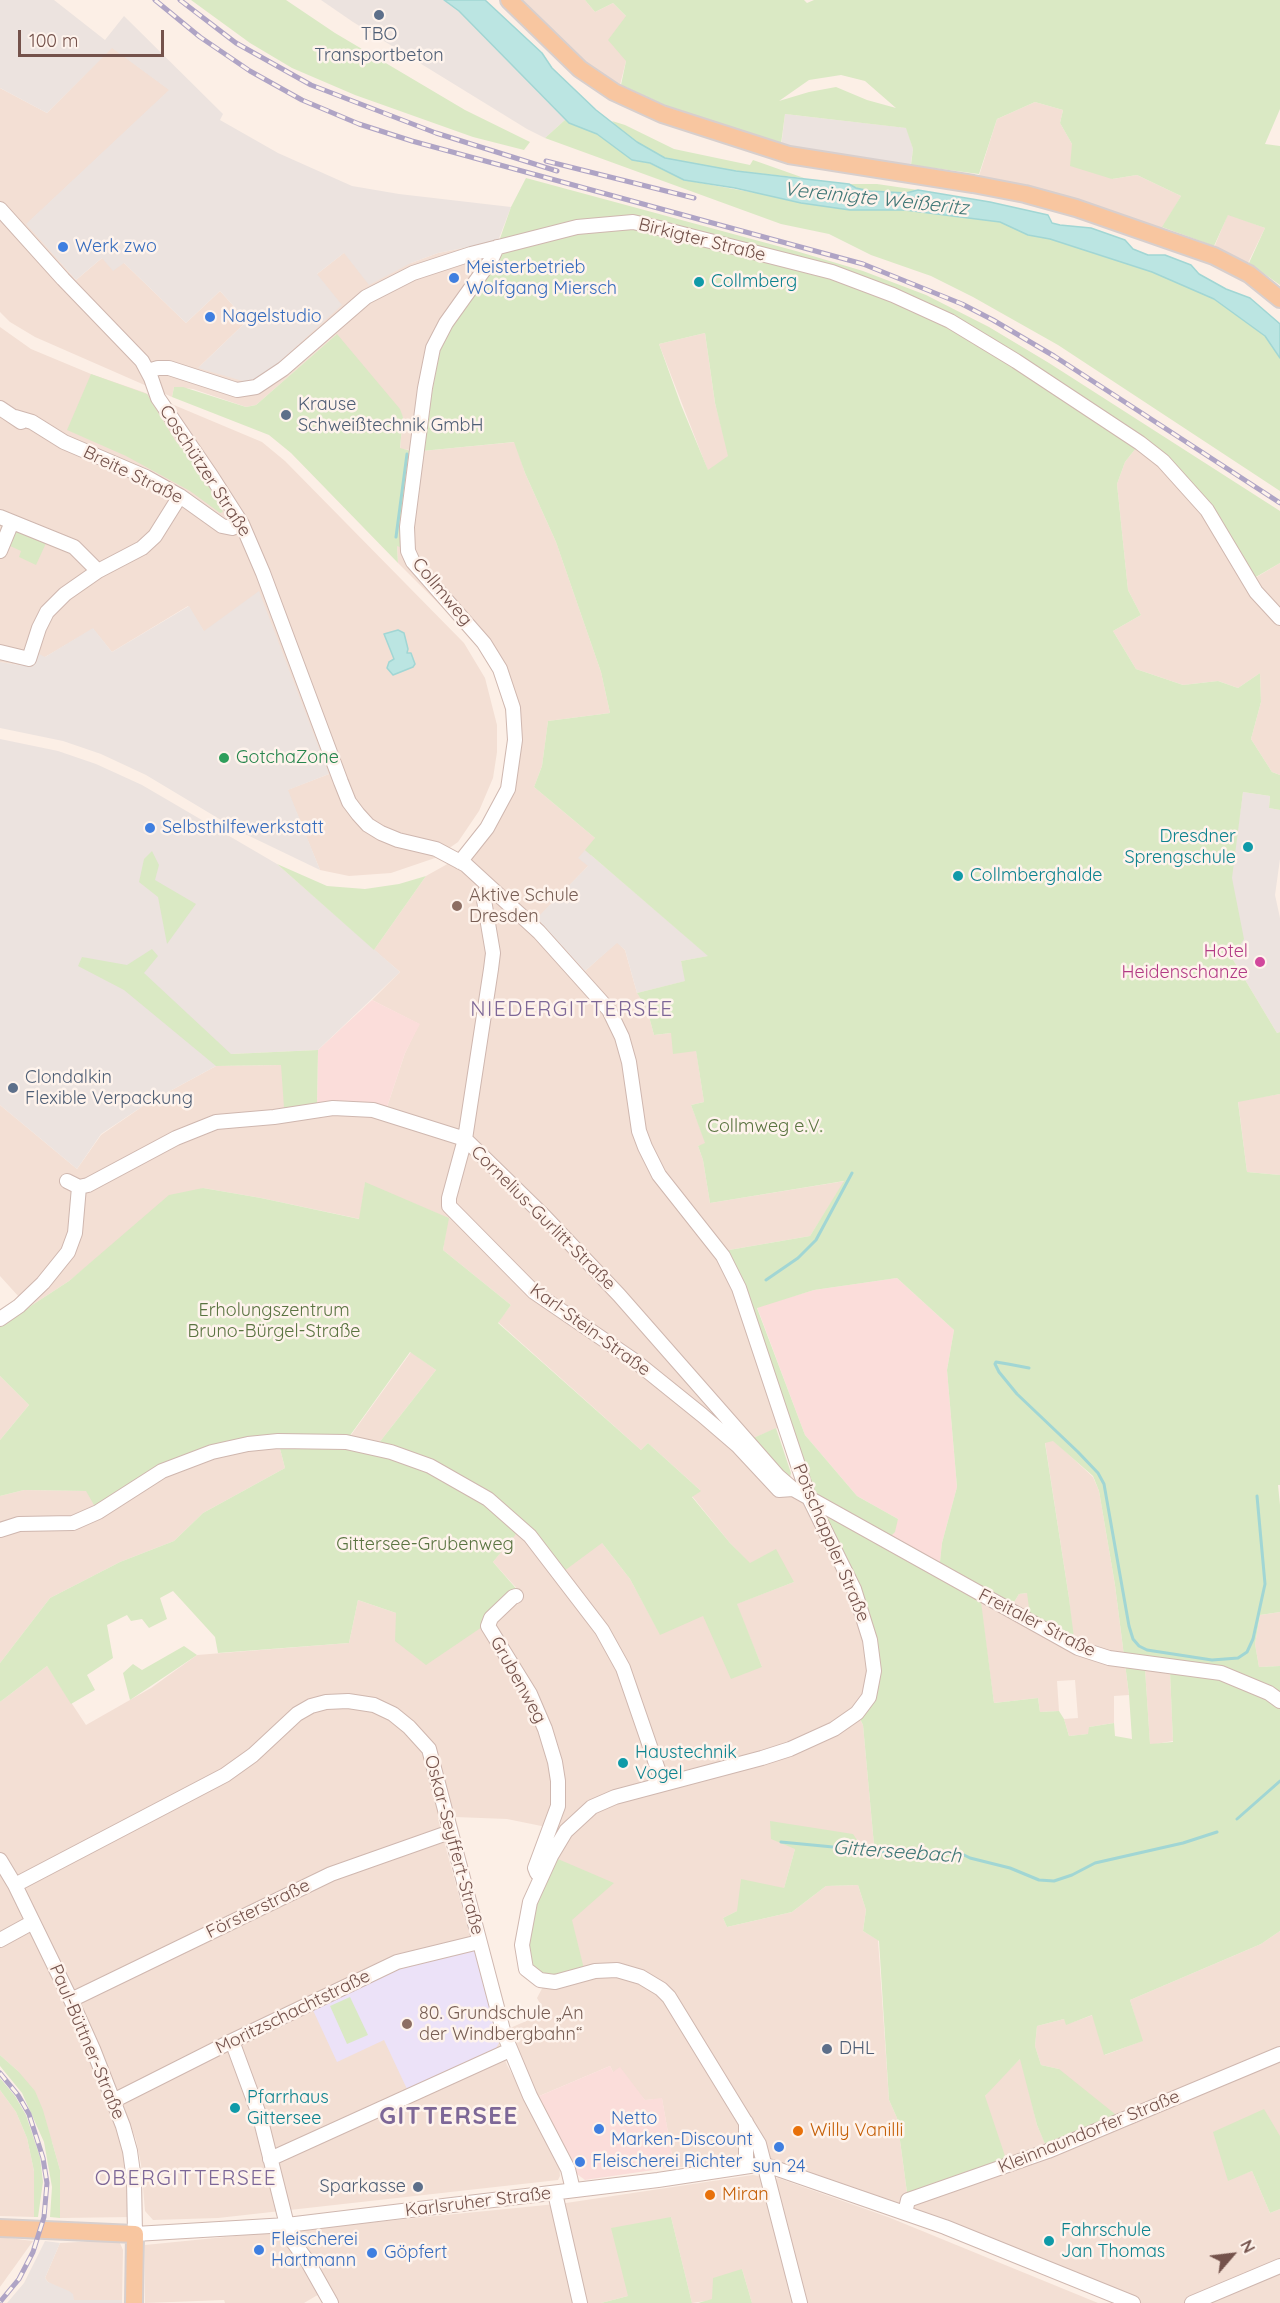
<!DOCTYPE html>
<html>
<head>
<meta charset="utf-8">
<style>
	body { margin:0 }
	#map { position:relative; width:1280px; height:2303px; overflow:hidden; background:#fcefe6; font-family:Quicksand,sans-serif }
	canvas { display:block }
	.north { position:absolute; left:1202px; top:2225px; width:60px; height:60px; -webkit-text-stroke:4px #fef3ec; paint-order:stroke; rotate:62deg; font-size:16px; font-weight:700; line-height:24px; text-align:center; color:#74524b }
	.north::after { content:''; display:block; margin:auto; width:21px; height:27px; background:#74524b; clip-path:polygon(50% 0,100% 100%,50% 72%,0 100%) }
	.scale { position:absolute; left:18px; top:30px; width:146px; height:27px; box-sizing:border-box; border:3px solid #74524b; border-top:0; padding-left:8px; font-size:18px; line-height:21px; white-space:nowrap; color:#74524b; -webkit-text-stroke:4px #fef3ec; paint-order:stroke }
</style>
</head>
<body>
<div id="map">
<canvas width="1280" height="2303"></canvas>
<div class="north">N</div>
<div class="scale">100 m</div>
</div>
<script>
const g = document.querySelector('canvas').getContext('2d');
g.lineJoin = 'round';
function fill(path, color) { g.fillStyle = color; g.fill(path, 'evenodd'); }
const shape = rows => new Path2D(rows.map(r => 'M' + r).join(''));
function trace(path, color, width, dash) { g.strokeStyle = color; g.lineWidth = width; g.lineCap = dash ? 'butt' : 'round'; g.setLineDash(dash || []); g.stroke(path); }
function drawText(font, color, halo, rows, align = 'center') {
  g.font = font + ' Quicksand,sans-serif'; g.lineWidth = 5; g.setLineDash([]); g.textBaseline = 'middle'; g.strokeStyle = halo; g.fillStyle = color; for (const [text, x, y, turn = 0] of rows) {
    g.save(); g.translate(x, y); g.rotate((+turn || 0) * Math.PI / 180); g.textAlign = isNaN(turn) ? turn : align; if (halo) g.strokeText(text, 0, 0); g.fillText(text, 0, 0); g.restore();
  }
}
const residential = shape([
	[517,0,585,0,595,12,613,3,626,16,626,61,619,89,604,80],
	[112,47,170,90,27,224,76,280,102,258,124,263,186,323,220,291,247,321,198,368,345,252,411,263,438,253,498,241,422,451,515,442,525,473,556,542,601,672,610,713,548,721,542,766,534,787,595,838,589,865,538,918,585,971,617,942,625,950,637,993,647,1009,654,1035,671,1033,696,1050,704,1102,691,1105,706,1144,698,1146,703,1160,710,1203,845,1181,810,1236,729,1250,780,1427,751,1439,798,1492,844,1565,874,1671,857,1713,863,1725,874,1845,859,1843,795,1849,784,1888,723,1918,727,1927,792,1912,826,1886,858,1885,866,1910,863,1931,878,1940,889,2100,897,2118,908,2200,991,2088,1021,2058,1037,2125,1048,2150,1059,2069,1041,2065,1035,2046,1037,2026,1064,2019,1067,2024,1093,2015,1105,2055,1142,2041,1130,2000,1261,1944,1280,1931,1280,2136,1228,2180,1252,2171,1270,2213,1280,2209,1280,2303,1133,2303,774,2167,746,2123,746,2166,734,2168,674,2167,662,2099,645,2100,613,2072,610,2066,537,2097,510,2028,545,2013,537,1998,546,1981,551,1856,566,1831,507,1819,455,1817,438,1819,499,2043,507,2065,559,2161,560,2176,558,2180,218,2218,153,2220,145,2211,141,2164,136,2140,117,2089,74,2007,126,2146,132,2217,60,2218,60,2170,52,2142,18,2071,0,2055,0,1702,47,1666,86,1725,151,1688,197,1655,349,1643,358,1600,396,1613,520,1592,493,1562,521,1527,602,1543,630,1579,660,1634,703,1615,762,1667,736,1604,794,1582,750,1564,730,1543,692,1496,700,1490,648,1443,641,1450,498,1322,511,1305,443,1250,448,1218,365,1183,360,1219,261,1198,203,1188,107,1250,69,1281,0,1326,0,1312,19,1297,0,1276,0,1105,77,1169,101,1135,146,1104,216,1066,281,1065,317,1105,385,1113,405,1053,419,1024,372,1000,400,972,374,950,426,876,451,862,462,852,489,815,505,781,509,752,509,724,495,673,473,638,398,563,397,546,410,450,400,449,403,417,336,335,256,405,246,407,193,389,174,387,172,397,35,337,10,322,0,312,0,88,47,113],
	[1035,102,1063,110,1060,123,1072,144,1112,179,1137,175,1181,196,1161,231,978,179,997,119],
	[1228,214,1265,228,1246,267,1213,250],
	[0,327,31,349,91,374,143,392,262,442,285,461,464,643,485,678,497,725,497,752,493,778,479,811,458,842,435,858,391,873,349,876,320,870,287,790,329,774,204,632,188,606,112,652,93,629,45,657,32,667,0,662],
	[705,333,715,403,729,456,708,471,659,344],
	[1140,443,1207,510,1250,581,1280,563,1280,775,1272,772,1251,739,1261,702,1260,673,1238,688,1218,681,1183,685,1136,669,1113,631,1141,615,1128,590,1117,484,1125,462],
	[1280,1094,1280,1175,1247,1172,1238,1101],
	[411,1352,436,1370,375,1448,346,1442],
	[0,1376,29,1405,0,1440],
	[1053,1440,1093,1477,1099,1491,1115,1585,1129,1695,1114,1696,1114,1723,1089,1727,1089,1734,1069,1736,1064,1719,1078,1718,1075,1680,1057,1681,1059,1711,1040,1712,1038,1698,994,1703,978,1585,1013,1604,1019,1594,1027,1593,1073,1637,1069,1598,1045,1442],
	[278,1441,285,1468,203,1513,174,1541,120,1562,50,1598,0,1663,0,1496,24,1490,86,1491],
	[1280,1612,1280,1666,1259,1667,1255,1644,1260,1615],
	[1145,1669,1170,1672,1173,1741,1150,1745],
	[0,2090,16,2112,27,2138,34,2171,34,2217,0,2216],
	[753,2175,773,2179,778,2178,888,2217,1098,2303,752,2303,742,2269,712,2300,692,2303,671,2217,628,2296,601,2303,327,2303,321,2293,304,2303,225,2303,224,2300,145,2303,145,2245,566,2203],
	[0,2237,33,2241,0,2287],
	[115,2240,120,2243,123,2250,122,2300,74,2300,48,2282,45,2278,60,2243]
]);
const commercial = shape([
	[372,1000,420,1024,405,1053,385,1113,317,1105,318,1050],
	[897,1278,954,1330,947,1370,957,1487,942,1543,939,1572,887,1541,898,1519,857,1496,805,1435,757,1307,814,1290],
	[610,2066,613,2072,620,2067,645,2100,662,2098,674,2167,585,2180,577,2174,537,2097]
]);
const industrial = shape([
	[0,0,54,0,105,40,124,16,223,114,220,120,278,153,352,186,399,194,511,207,498,241,438,253,411,263,369,285,344,253,317,274,342,305,266,374,246,382,198,368,247,321,220,291,186,323,124,263,113,271,102,258,76,280,26,224,169,90,112,48,47,113,0,88],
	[321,0,444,0,459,11,566,119,545,138,527,129,353,22],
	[785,114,907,128,913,149,910,169,781,147],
	[259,591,329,774,288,790,320,870,241,832,146,775,101,754,63,741,0,728,0,662,31,667,37,653,45,657,93,628,112,652,189,606,204,631],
	[0,739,58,751,96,764,142,785,277,864,400,972,318,1050,231,1054,216,1066,146,1104,101,1134,77,1169,0,1105],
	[1243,792,1270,796,1269,808,1280,810,1280,859,1275,895,1280,918,1280,1032,1277,1033,1232,958,1231,878],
	[585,850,709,956,681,961,686,981,637,993,625,950,617,943,585,971,537,918,588,866,578,858],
	[45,2241,60,2243,45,2278,48,2282,69,2291,73,2294,74,2300,122,2300,122,2303,7,2303,24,2283]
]);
const education = shape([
	[474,1949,499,2043,496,2048,407,2089,384,2040,337,2062,312,2008,401,1968]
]);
const green = shape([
	[191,0,286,0,335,33,465,110,530,142,524,150,473,137,355,95,292,68,250,43],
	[585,0,804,0,807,3,814,0,1280,0,1280,109,1265,144,1280,146,1280,285,1249,263,1265,228,1228,215,1214,246,1162,227,1181,196,1137,175,1112,179,1070,166,1072,144,1060,123,1063,110,1035,102,997,119,979,174,911,165,913,149,906,128,785,114,781,144,669,107,621,85,626,61,608,40,626,16,613,3,595,12],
	[841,75,865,81,896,108,867,100,836,87,809,92,779,101,809,80],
	[566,119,597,134,632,160,649,163,684,180,850,210,905,210,1000,222,1028,235,1050,239,1152,272,1214,299,1265,336,1280,358,1280,491,1058,345,973,297,931,276,871,255,829,234,781,224,545,138],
	[612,121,625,125,674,149,750,165,753,160,804,178,736,171,665,158,637,142,617,127],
	[526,178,796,251,863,271,926,295,989,327,1049,363,1280,511,1280,563,1249,581,1207,510,1140,443,1125,462,1117,484,1128,590,1141,615,1113,631,1136,669,1183,685,1218,681,1238,688,1260,673,1261,702,1251,739,1272,772,1280,775,1280,810,1269,808,1270,796,1243,792,1232,878,1244,939,1232,958,1277,1033,1280,1032,1280,1094,1238,1102,1247,1172,1280,1175,1280,1485,1278,1485,1280,1505,1280,1612,1260,1615,1255,1644,1259,1667,1280,1666,1280,1931,1261,1944,1130,2000,1143,2041,1104,2055,1092,2015,1066,2025,1064,2019,1037,2026,1035,2046,1041,2065,1059,2069,1115,2114,1118,2122,1048,2151,1037,2125,1020,2059,985,2096,1008,2165,908,2200,897,2118,889,2100,879,1941,863,1931,866,1910,858,1885,826,1886,792,1912,727,1927,723,1918,737,1911,741,1879,784,1888,795,1849,771,1839,770,1821,853,1834,859,1843,874,1845,863,1725,857,1713,866,1703,872,1656,723,1256,729,1250,810,1236,844,1181,710,1203,703,1160,698,1146,705,1143,691,1105,704,1102,696,1051,673,1054,671,1033,654,1035,647,1009,637,993,685,981,681,961,708,956,585,850,595,838,534,787,542,766,548,721,610,713,601,672,556,542,525,473,514,442,422,451,440,348,467,295,497,247,511,207],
	[705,333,715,403,728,456,708,470,681,405,659,344],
	[897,1278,954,1330,947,1370,957,1487,942,1543,939,1571,887,1540,895,1532,898,1519,857,1496,805,1435,757,1308,814,1290],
	[1053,1441,1093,1476,1099,1491,1115,1585,1129,1695,1132,1739,1115,1736,1114,1723,1089,1727,1088,1734,1069,1736,1064,1719,1059,1711,1040,1712,1038,1698,994,1703,979,1586,1013,1604,1019,1594,1027,1593,1030,1615,1074,1638,1069,1598,1045,1443],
	[1145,1669,1170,1672,1173,1742,1150,1744],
	[849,184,877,184,918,190,906,193,870,191,856,188],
	[337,334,400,409,403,417,400,448,411,451,400,547,397,546,398,563,291,453,269,435,172,397,174,387,183,387,246,407,256,405],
	[91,374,147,394,175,440,202,474,223,512,220,513,190,491,126,456,67,430],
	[17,527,47,541,36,565,19,557,21,551,8,545],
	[152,851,159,865,155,880,196,904,167,944,158,897,139,882,144,859],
	[277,864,327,886,365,889,399,884,426,876,374,950],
	[152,949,158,956,144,973,231,1054,318,1050,317,1105,284,1108,281,1065,216,1066,124,990,78,966,82,957,127,965],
	[365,1182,449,1218,443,1250,511,1305,498,1323,641,1450,648,1443,701,1491,692,1497,730,1543,750,1563,776,1549,794,1582,737,1604,762,1667,731,1679,703,1616,660,1635,630,1579,602,1543,560,1574,521,1528,493,1562,520,1593,488,1623,426,1665,395,1641,396,1613,358,1600,349,1643,218,1653,215,1637,173,1591,160,1598,167,1619,149,1628,142,1619,131,1621,127,1615,107,1625,113,1658,87,1675,95,1690,71,1704,47,1666,0,1702,0,1663,50,1598,120,1562,174,1541,203,1513,285,1468,278,1441,212,1452,98,1512,86,1491,24,1490,0,1496,0,1440,29,1405,0,1376,0,1326,69,1281,169,1195,203,1188,261,1198,359,1219],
	[410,1352,436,1370,375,1448,346,1441],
	[776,1428,791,1473,790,1477,785,1476,751,1439],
	[184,1646,197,1655,130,1700,123,1673,133,1664,142,1670],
	[551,1856,614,1883,572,1920,585,1973,546,1981,522,1958,522,1945],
	[350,1997,368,2035,347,2044,330,2006],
	[0,2055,18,2071,35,2091,43,2110,60,2170,60,2218,50,2217,52,2187,44,2142,22,2093,0,2066],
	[0,2078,15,2096,26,2115,40,2157,43,2182,38,2217,34,2217,34,2171,27,2138,16,2112,0,2090],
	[1264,2109,1280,2136,1280,2209,1270,2213,1252,2171,1228,2181,1213,2132],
	[671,2217,692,2303,601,2303,628,2296,611,2228],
	[742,2269,752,2303,698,2303,712,2299,713,2278]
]);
const water = shape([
	[444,0,485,0,542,53,552,68,596,110,637,142,665,158,736,171,849,184,856,188,870,191,906,193,918,190,990,202,1048,215,1052,223,1060,225,1091,228,1125,240,1133,249,1148,255,1165,255,1191,265,1199,274,1226,289,1250,298,1280,324,1280,358,1265,336,1214,299,1152,272,1050,239,1028,235,1000,222,905,210,850,210,801,203,735,188,684,180,650,163,632,160,597,134,569,123,459,11,444,0],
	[398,630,404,633,408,649,407,653,411,653,415,664,413,667,393,675,387,668,389,662,394,659,384,634,398,630]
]);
const stream = shape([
	[396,537,407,454],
	[766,1280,798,1258,816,1240,852,1173],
	[1029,1368,1008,1364,996,1362,995,1364,999,1372,1017,1394,1078,1452,1098,1473,1104,1484,1129,1626,1133,1639,1139,1646,1147,1650,1212,1660,1238,1658,1247,1652,1253,1639,1265,1584,1257,1496],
	[1237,1819,1280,1781],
	[781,1842,885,1852,962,1854,970,1858,1010,1868,1039,1880,1054,1881,1072,1875,1095,1863,1183,1843,1217,1832]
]);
const minor = shape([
	[0,209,63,279,142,361,151,378,158,398,212,477,242,524,263,573,341,782,349,802,358,814,368,825,381,833,398,840,436,849,466,865,539,932,609,1010,622,1037,629,1062,639,1131,645,1147,659,1175,723,1256,739,1288,809,1498,854,1589,870,1640,874,1671,869,1697,857,1713,834,1729,790,1749,762,1758,615,1797,592,1807,566,1831,551,1856,530,1902,522,1945,526,1969,540,1980,555,1982,595,1971,617,1970,641,1977,661,1989,669,1997,759,2144,800,2303],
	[148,371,158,368,169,368,237,390,256,387,283,369,366,297,413,273,471,254,577,227,633,222,655,227,832,272,893,295,950,321,1016,361,1140,443,1163,461,1207,510,1256,592,1280,618],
	[0,408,21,422],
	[15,417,32,422,64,442,146,477,180,496,222,526,232,528,242,524],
	[0,517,74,547,98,571],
	[0,551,12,522],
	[0,652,29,659,39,628,47,612,65,594,98,571,142,548,155,536,180,496],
	[460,862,487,828,508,789,515,740,513,708,500,669,484,643,413,562,408,551,407,527,425,388,433,348,446,323,491,260,497,247],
	[490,887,484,893,484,900,493,953,491,969,465,1139,449,1198,449,1206,534,1292,635,1361,702,1415,738,1446,779,1490,793,1489],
	[67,1181,79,1187,88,1185,176,1138,216,1122,274,1117,333,1108,373,1110,465,1139,545,1217,619,1295,778,1476,793,1489,1078,1648,1109,1658,1221,1673,1269,1693,1280,1701],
	[0,1319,19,1306,43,1283,68,1252,75,1233,79,1187],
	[0,1530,19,1524,73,1523,98,1512,162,1471,212,1452,248,1444,278,1441,346,1442,391,1452,430,1466,488,1499,530,1536,602,1630,623,1668,663,1784],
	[516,1596,513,1597,491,1618,488,1626,530,1694,545,1729,555,1762,558,1781,558,1806,535,1868,537,1873,542,1875],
	[0,1860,15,1885,71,2000,93,2049,123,2126,130,2151,134,2180,135,2234,287,2225,658,2180,763,2164,945,2227,1133,2303],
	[15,1885,225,1775,253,1755,297,1714,311,1706,326,1702,348,1701,374,1705,393,1714,409,1727,429,1749,504,2034,530,2096,568,2169,573,2190],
	[0,1940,33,1922],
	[71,2000,331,1874,450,1832],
	[232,2041,260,2117,287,2225,294,2243,308,2262,331,2303],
	[113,2101,232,2041,397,1962,479,1942],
	[746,2122,746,2166],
	[270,2159,510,2050],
	[555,2193,580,2303],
	[905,2213,908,2200,1048,2151,1280,2054],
	[1192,2303,1280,2266]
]);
const major = shape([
	[509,0,580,69,614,92,662,114,789,155,973,184,1025,194,1076,208,1214,256,1249,274,1280,299],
	[0,2228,135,2234,134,2303]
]);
const rail = shape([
	[155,0,200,37,250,71,302,100,359,124,412,141,863,264,962,304,993,320,1054,356,1280,503],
	[180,0,236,43,311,85,436,133,557,171],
	[546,161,694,198],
	[0,2073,18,2095,29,2114,43,2158,47,2183,44,2217,33,2252,19,2279,0,2302]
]);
const markers = [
	[379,15,6,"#5c6f8a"],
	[63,247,6,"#3f7fe0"],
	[454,278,6,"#3f7fe0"],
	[699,282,6,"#0f9aa8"],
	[210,317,6,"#3f7fe0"],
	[286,415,6,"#5c6f8a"],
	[224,758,6,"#2e9e5b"],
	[150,828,6,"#3f7fe0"],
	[1248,847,6,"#0f9aa8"],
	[958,876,6,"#0f9aa8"],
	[457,906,6,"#8d6e63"],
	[1260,962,6,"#d1479c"],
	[13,1088,6,"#5c6f8a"],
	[623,1763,6,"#0f9aa8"],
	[407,2024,6,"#8d6e63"],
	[827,2049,6,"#5c6f8a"],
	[235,2108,6,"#0f9aa8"],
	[599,2129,6,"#3f7fe0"],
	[798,2131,6,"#e8710a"],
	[779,2147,6,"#3f7fe0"],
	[580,2162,6,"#3f7fe0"],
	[418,2187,6,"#5c6f8a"],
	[710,2195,6,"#e8710a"],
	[1049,2241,6,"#0f9aa8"],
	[259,2250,6,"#3f7fe0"],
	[372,2253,6,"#3f7fe0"]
];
const serviceNames = [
	["TBO",379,35,"center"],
	["Transportbeton",379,56,"center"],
	["Krause",298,405],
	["Schweißtechnik GmbH",298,426],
	["Clondalkin",25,1078],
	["Flexible Verpackung",25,1099],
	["DHL",839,2049],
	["Sparkasse",406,2187,"right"]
];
const streetNames = [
	["Birkigter Straße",702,240,14],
	["Coschützer Straße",205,471,57],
	["Breite Straße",133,475,26],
	["Collmweg",442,592,50],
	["Cornelius-Gurlitt-Straße",543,1218,45],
	["Karl-Stein-Straße",590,1330,36],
	["Potschappler Straße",831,1543,67],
	["Freitaler Straße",1037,1623,27],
	["Grubenweg",518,1680,61],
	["Oskar-Seyffert-Straße",454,1845,75],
	["Försterstraße",258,1909,-26],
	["Moritzschachtstraße",293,2012,-26],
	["Paul-Büttner-Straße",87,2042,67],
	["Kleinnaundorfer Straße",1089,2132,-22],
	["Karlsruher Straße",478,2202,-7]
];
const shopNames = [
	["Werk zwo",75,247],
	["Meisterbetrieb",466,268],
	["Wolfgang Miersch",466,289],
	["Nagelstudio",222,317],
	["Selbsthilfewerkstatt",162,828],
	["Netto",611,2119],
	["Marken-Discount",611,2140],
	["Fleischerei Richter",592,2162],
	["sun 24",779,2167,"center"],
	["Fleischerei",271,2240],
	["Hartmann",271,2261],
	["Göpfert",384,2253]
];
const cultureNames = [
	["Collmberg",711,282],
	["Dresdner",1236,837,"right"],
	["Sprengschule",1236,858,"right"],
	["Collmberghalde",970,876],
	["Haustechnik",635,1753],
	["Vogel",635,1774],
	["Pfarrhaus",247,2098],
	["Gittersee",247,2119],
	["Fahrschule",1061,2231],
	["Jan Thomas",1061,2252]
];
const leisureNames = [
	["GotchaZone",236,758]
];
const educationNames = [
	["Aktive Schule",469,896],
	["Dresden",469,917],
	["80. Grundschule „An",419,2014],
	["der Windbergbahn“",419,2035]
];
const hotelNames = [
	["Hotel",1248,952],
	["Heidenschanze",1248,973]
];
const parkNames = [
	["Collmweg e.V.",765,1127],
	["Erholungszentrum",274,1311],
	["Bruno-Bürgel-Straße",274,1332],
	["Gittersee-Grubenweg",425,1545]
];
const foodNames = [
	["Willy Vanilli",810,2131],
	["Miran",722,2195]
];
const waterNames = [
	["Vereinigte Weißeritz",876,199,6],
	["Gitterseebach",897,1852,4]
];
const quarterNames = [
	["NIEDERGITTERSEE",572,1010],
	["OBERGITTERSEE",186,2179]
];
const districtNames = [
	["GITTERSEE",449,2117]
];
fill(residential, '#f3dfd4');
fill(commercial, '#fbddda');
fill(industrial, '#ece3df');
fill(education, '#ece2f8');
fill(green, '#dae9c4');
fill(water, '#bbe5e2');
trace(water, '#a1d6d4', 1.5);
trace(stream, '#a1d6d4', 3);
trace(minor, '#cfb7af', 16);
trace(major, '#d8cfcd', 20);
trace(minor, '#fff', 14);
trace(major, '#f8c6a0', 16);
trace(rail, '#afa4c5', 5);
trace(rail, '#fef3ec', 3, [9]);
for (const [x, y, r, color] of markers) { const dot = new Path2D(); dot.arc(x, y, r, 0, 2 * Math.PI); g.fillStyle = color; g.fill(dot); trace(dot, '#fef3ec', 2); }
drawText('18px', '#4e5e75', '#fef3ec', serviceNames, 'left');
drawText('18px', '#74524b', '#fef3ec', streetNames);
drawText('18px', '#366cbe', '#fef3ec', shopNames, 'left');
drawText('18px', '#0d838f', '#fef3ec', cultureNames, 'left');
drawText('18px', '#27864d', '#fef3ec', leisureNames, 'left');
drawText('18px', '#785e54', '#fef3ec', educationNames, 'left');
drawText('18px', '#b23c85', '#fef3ec', hotelNames, 'right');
drawText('18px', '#5a7441', '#fef3ec', parkNames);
drawText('18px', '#c56008', '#fef3ec', foodNames, 'left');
drawText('italic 20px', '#407877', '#fef3ec', waterNames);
g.letterSpacing = '1.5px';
drawText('21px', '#7d6797', '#fef3ec', quarterNames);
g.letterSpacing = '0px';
g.letterSpacing = '1.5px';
drawText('bold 24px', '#7d6797', '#fef3ec', districtNames);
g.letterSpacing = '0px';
</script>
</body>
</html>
